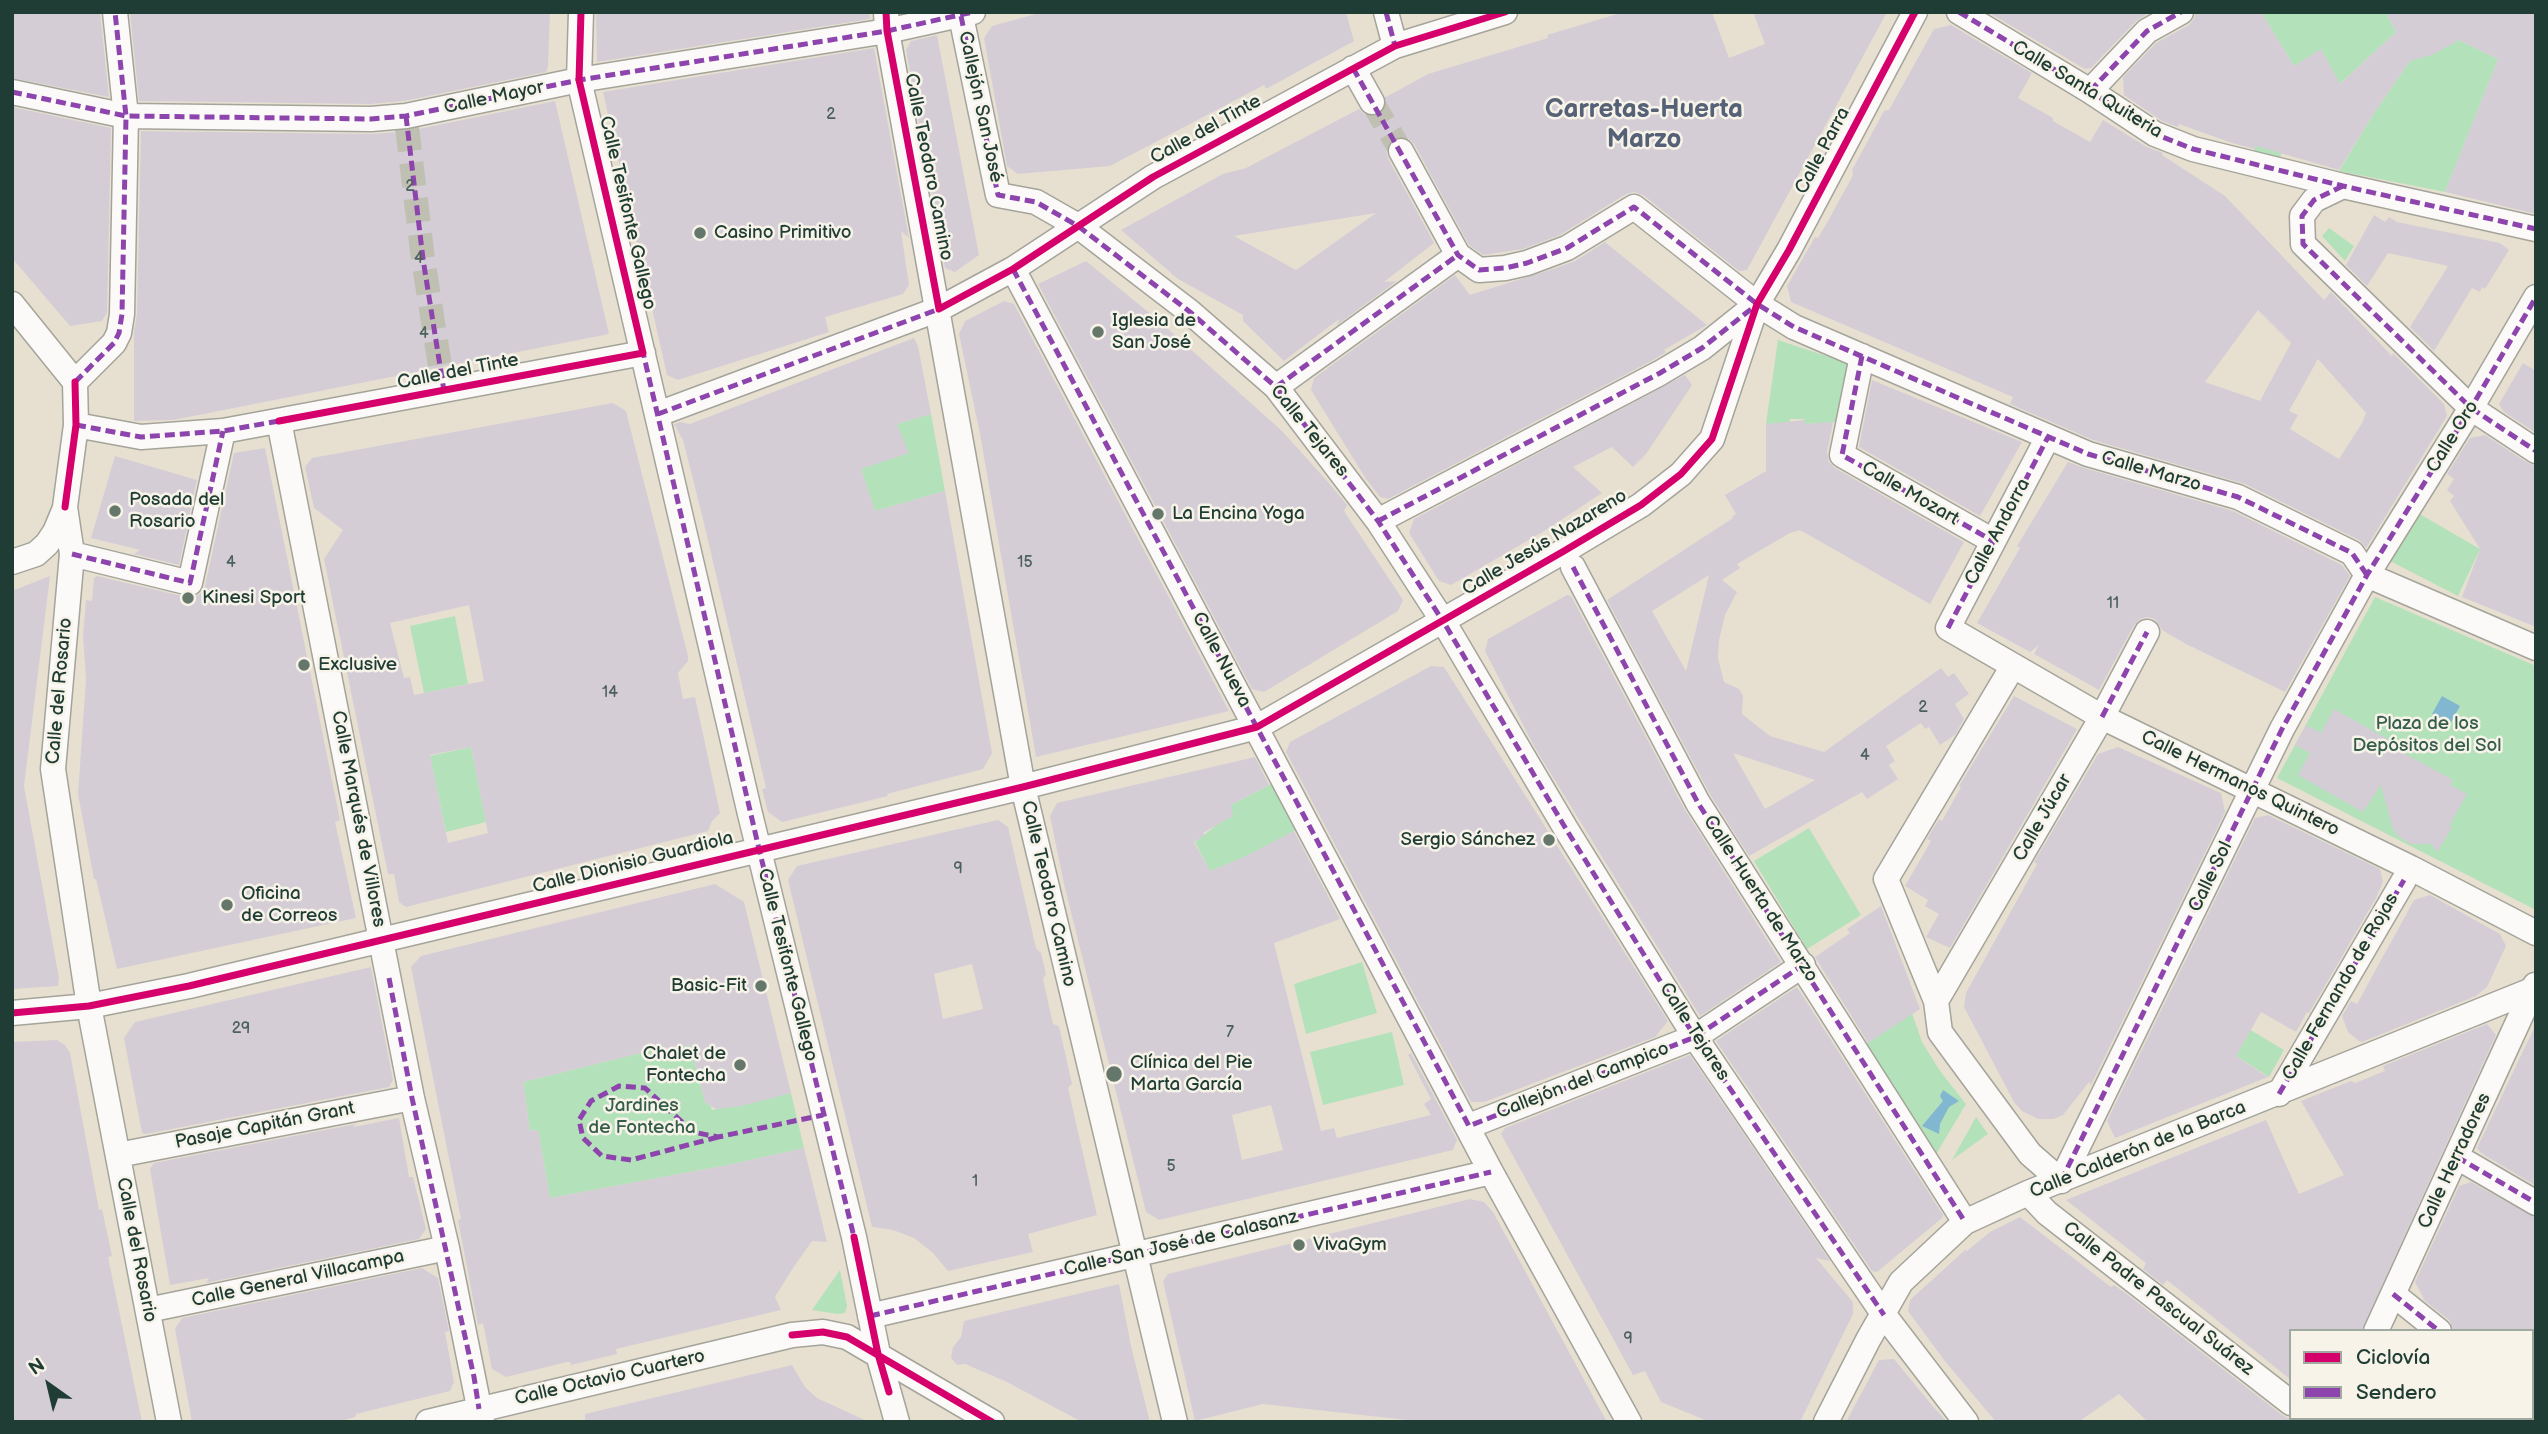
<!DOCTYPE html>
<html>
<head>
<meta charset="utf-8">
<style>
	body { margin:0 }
	#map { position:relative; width:2548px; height:1434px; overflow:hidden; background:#e7e0d1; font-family:"Balsamiq Sans",sans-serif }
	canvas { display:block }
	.frame { position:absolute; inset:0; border:14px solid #1f3d34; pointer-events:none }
	.legend { position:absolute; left:2289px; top:1329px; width:245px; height:91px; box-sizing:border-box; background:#f7f3e8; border:2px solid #a1aaa0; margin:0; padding:9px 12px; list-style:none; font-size:21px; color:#1f3d34 }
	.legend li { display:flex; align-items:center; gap:14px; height:35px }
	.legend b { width:35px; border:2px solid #a1aaa0 }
	.north { position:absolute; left:14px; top:1350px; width:70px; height:70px; -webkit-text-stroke:5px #f7f3e8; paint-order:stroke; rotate:326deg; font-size:19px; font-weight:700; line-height:28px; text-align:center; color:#1f3d34 }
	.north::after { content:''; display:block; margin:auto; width:24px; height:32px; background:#1f3d34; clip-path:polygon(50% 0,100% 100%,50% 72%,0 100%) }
</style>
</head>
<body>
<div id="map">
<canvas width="2548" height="1434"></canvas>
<div class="frame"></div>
<ul class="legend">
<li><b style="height:9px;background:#d6006c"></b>Ciclovía</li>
<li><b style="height:9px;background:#8e44ad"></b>Sendero</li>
</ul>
<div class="north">N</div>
</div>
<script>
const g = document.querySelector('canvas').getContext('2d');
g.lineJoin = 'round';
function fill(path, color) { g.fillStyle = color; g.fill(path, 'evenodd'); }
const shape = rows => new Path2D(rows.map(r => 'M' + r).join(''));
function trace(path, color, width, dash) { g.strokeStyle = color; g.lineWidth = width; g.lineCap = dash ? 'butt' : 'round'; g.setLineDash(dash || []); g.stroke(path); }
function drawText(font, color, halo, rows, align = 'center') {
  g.font = font + ' "Balsamiq Sans",sans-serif'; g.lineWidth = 5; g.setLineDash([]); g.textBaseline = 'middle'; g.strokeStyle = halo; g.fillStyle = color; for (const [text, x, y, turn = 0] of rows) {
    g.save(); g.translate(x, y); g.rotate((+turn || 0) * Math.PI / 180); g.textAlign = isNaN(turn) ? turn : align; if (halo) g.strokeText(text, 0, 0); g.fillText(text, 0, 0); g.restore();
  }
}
const green = shape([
	[2261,12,2386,12,2396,32,2330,93,2288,142,2278,160,2254,150,2261,136,2321,50,2294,66],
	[2459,40,2498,59,2445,192,2339,171,2374,113,2410,61],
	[2329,228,2354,246,2345,261,2322,236],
	[1778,340,1853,365,1842,422,1805,424,1804,419,1790,419,1790,423,1766,424],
	[931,414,945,491,875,511,861,469,897,424],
	[2418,513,2480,549,2458,596,2390,561],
	[2375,597,2536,666,2536,910,2277,778],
	[455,616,468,684,424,693,410,626],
	[471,747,486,822,446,832,430,756],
	[1273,783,1298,829,1245,857,1210,871,1195,842,1218,824,1231,805],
	[1809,828,1861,915,1807,949,1754,861],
	[1362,962,1377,1013,1306,1034,1294,984],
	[1912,1013,1922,1042,1940,1071,1966,1104,1935,1156,1866,1044],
	[2222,1013,2284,1050,2269,1077,2207,1037],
	[1392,1032,1404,1085,1323,1105,1310,1052],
	[690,1045,705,1102,711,1106,712,1110,791,1093,804,1148,733,1164,550,1198,538,1130,530,1131,523,1082,665,1047,667,1051],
	[1976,1117,1988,1134,1952,1160],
	[840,1270,847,1306,845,1313,837,1314,812,1310]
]);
const water = shape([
	[2442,696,2460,706,2450,724,2432,714],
	[1943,1090,1959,1101,1949,1107,1940,1124,1939,1134,1922,1126,1943,1101,1940,1096]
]);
const building = shape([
	[12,12,100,12,109,97,12,78],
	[130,12,550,12,548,67,546,72,404,101,370,104,139,101],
	[596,12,869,12,870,19,597,62],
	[1043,12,1346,12,1354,41,1266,89,1264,85,1110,166,1018,174,1007,166,984,38,992,26],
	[1624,12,1712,12,1729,58,1765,44,1753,12,1887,12,1747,270,1739,271,1643,195,1634,192,1626,194,1560,235,1523,249,1483,255,1469,245,1414,144,1408,138,1401,136,1389,143,1386,150,1388,158,1434,243,1384,282,1397,281,1337,325,1339,319,1284,361,1243,321,1243,315,1178,279,1121,230,1223,174,1246,168,1359,109,1365,115,1379,115,1385,109,1385,95,1386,97,1428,74,1548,38,1547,35],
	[1376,213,1296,270,1234,236],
	[1999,12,2150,12,2136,21,2091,68,2085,69,1991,14],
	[2196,12,2261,12,2294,66,2321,49,2340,84,2396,32,2386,12,2536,12,2536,214,2445,192,2498,59,2459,40,2432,55,2410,61,2374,113,2339,170,2256,146,2255,149,2232,143,2179,124,2178,127,2162,121,2124,95,2123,77,2156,43,2189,25,2194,19],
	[1951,25,2032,73,2018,98,2053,118,2053,121,2090,142,2103,120,2147,147,2163,153,2162,155,2225,196,2324,300,2331,292,2392,356,2393,353,2444,404,2447,416,2366,548,2359,540,2245,484,2093,440,2010,404,2013,397,1791,302,1787,286,1815,237,1818,238,1828,221,1853,175,1852,170,1884,111,1889,110,1934,29],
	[2258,310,2291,343,2260,401,2205,382],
	[2318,359,2366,413,2362,423,2339,459,2290,429,2298,415,2289,411],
	[937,35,979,255,955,272,945,268,906,50,911,41],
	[874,48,909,238,901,231,909,285,903,294,825,317,829,332,678,380,667,375,603,92],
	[555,101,609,334,173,420,134,421,134,331,137,314,141,131,372,134,409,131],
	[12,107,111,128,107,313,102,321,70,326,12,258],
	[2374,215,2385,222,2389,217,2397,222,2500,243,2509,250,2485,289,2482,287,2480,292,2472,288,2434,351,2410,327,2448,266,2388,253,2367,286,2346,265],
	[1605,242,1707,325,1664,350,1666,352,1653,360,1388,499,1380,497,1366,479,1311,390,1314,378,1455,275,1470,295,1556,268,1575,261],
	[1086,261,1158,320,1282,431,1328,482,1347,505,1344,511,1403,600,1398,611,1264,692,1252,689,1038,284],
	[1004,301,1014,304,1229,711,1036,757,980,434,959,334,965,321],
	[914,338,918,346,931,414,897,424,909,453,861,469,875,511,945,491,992,753,983,769,887,794,888,796,782,822,768,812,762,789,766,788,703,519,683,440,674,424,680,422,690,424],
	[2523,363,2536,371,2536,433,2504,412,2499,404],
	[1685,375,1692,385,1646,454,1633,467,1612,447,1573,467,1602,493,1546,530,1451,585,1439,581,1409,533,1414,519],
	[1872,380,2022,442,1980,516,1859,447],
	[613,403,626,411,688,656,688,661,678,673,683,699,695,697,720,813,712,821,708,831,406,907,399,902,394,874,388,874,324,559,343,530,314,508,305,467,312,458],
	[469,605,484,681,414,695,410,677,404,678,390,623],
	[471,747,488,833,448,843,430,755],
	[1805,420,1805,424,1833,422,1827,453,1829,462,1835,468,1964,542,1930,604,1800,530,1790,533,1737,564,1740,568,1722,580,1737,592,1725,615,1719,640,1718,658,1724,682,1739,689,1743,696,1742,714,1770,736,1824,752,1941,668,1948,677,1954,673,1969,694,1955,704,1964,719,1955,735,1940,745,1929,727,1925,729,1921,723,1886,746,1895,761,1889,765,1898,779,1867,799,1862,792,1749,856,1711,796,1607,600,1733,518,1732,516,1736,514,1725,495,1766,471,1766,424],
	[1709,575,1686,671,1652,611],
	[1733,753,1815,780,1765,809],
	[2485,435,2528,463,2536,466,2536,627,2462,597,2480,549,2450,501,2454,496,2447,490,2454,479,2447,474,2470,438],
	[265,448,340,820,335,822,356,918,117,969,96,879,94,879,78,794,86,679,83,636,86,600,92,601,94,578,97,576,186,597,194,597,200,594,205,586,234,453],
	[115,456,197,480,179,565,134,554,140,550,91,538],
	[2068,462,2084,468,2233,511,2342,565,2350,576,2285,692,2186,644,2162,630,2155,619,2147,617,2140,619,2134,625,2099,690,2034,654,2039,645,2030,652,1977,623,2020,548,2017,546],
	[50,576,24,786,59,978,58,986,12,989,12,591],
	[1567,595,1571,596,1685,810,1781,962,1700,1016,1535,748,1485,651,1488,639],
	[1431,666,1444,667,1668,1021,1655,1037,1484,1102,1471,1102,1286,752,1290,742],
	[2014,696,2077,729,1950,948,1926,937,1939,914,1925,906,1928,900,1905,886,1931,841,1927,839,1939,819,1942,821,1961,787,1959,786],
	[2334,709,2400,746,2398,750,2453,780,2450,785,2467,794,2449,826,2452,828,2437,852,2431,844,2410,844,2397,835,2392,826,2381,785,2363,812,2298,775,2310,753,2295,745,2306,725,2321,733],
	[2118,747,2221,793,2225,812,2091,1085,2089,1082,2063,1115,2054,1119,2038,1119,2022,1111,2014,1102,1964,1007,1966,993,2037,864,2034,862,2098,754],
	[1255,757,1269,785,1231,805,1233,816,1203,833,1205,835,1194,842,1210,871,1242,858,1294,831,1340,919,1274,943,1321,1131,1334,1128,1337,1138,1431,1115,1424,1104,1431,1099,1408,1055,1411,1053,1457,1140,1453,1150,1159,1220,1146,1212,1064,884,1050,816,1057,803],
	[1271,1105,1283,1150,1242,1160,1232,1115],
	[2268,815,2380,869,2383,882,2376,898,2309,1013,2307,1012,2296,1032,2261,1012,2236,1056,2268,1077,2115,1138,2107,1121,2255,818],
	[998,820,1008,827,1036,948,1041,953,1046,974,1043,979,1053,1024,1059,1026,1072,1084,1068,1088,1097,1215,1028,1234,1033,1252,948,1271,933,1253,914,1238,893,1230,872,1227,788,880,797,866],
	[972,964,983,1009,943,1019,934,974],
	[715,884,744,902,791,1093,741,1106,716,1109,705,1102,690,1045,666,1051,665,1047,523,1082,530,1131,538,1130,550,1198,733,1164,804,1148,827,1242,812,1241,793,1268,775,1297,781,1310,616,1349,617,1354,571,1365,570,1362,567,1362,506,1377,492,1369,483,1323,478,1325,458,1220,461,1219,411,967,421,956],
	[2430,895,2500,934,2506,946,2487,987,2476,996,2362,1042,2359,1041,2348,1032,2342,1016,2351,1001,2357,1004,2414,900],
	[1881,906,1920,1009,1868,1043,1815,957,1850,933,1847,929],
	[371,967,393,1080,389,1087,146,1134,142,1133,124,1038,135,1022],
	[1797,987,1943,1215,1942,1218,1877,1272,1872,1271,1716,1041],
	[2487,1024,2496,1035,2361,1331,2291,1331,2291,1380,2167,1280,2163,1285,2143,1269,2146,1263,2066,1200,2266,1120,2299,1194,2344,1175,2301,1101,2351,1081,2355,1083,2385,1071,2383,1066],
	[2536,1024,2536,1186,2481,1153,2477,1148],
	[57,1040,65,1045,70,1053,99,1210,102,1209,112,1256,108,1257,142,1422,12,1422,12,1042],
	[1690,1055,1830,1261,1816,1258,1853,1302,1853,1314,1800,1422,1710,1422,1661,1402,1645,1371,1633,1375,1501,1134,1505,1128],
	[399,1118,409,1177,413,1177,426,1229,419,1239,206,1283,209,1278,170,1285,150,1169,154,1163,356,1124,353,1127],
	[2471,1182,2536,1218,2536,1331,2454,1331,2449,1320,2425,1301,2415,1282,2459,1186],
	[1470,1199,1484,1202,1493,1212,1607,1422,1425,1422,1263,1404,1195,1421,1163,1281,1168,1274],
	[2020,1217,2111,1287,2114,1285,2128,1295,2282,1415,2296,1422,2148,1422,2119,1394,2078,1422,1996,1422,1944,1360,1908,1311,1910,1300,1965,1250,1967,1251,1990,1232],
	[422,1268,438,1278,449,1331,445,1332,454,1382,450,1391,356,1414,355,1417,337,1422,192,1422,175,1329,182,1318],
	[1119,1284,1131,1346,1150,1422,1082,1422,1005,1381,965,1364,957,1365,951,1358,953,1347,961,1337,964,1321],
	[1894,1359,1931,1404,1947,1422,1846,1422,1879,1360],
	[792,1365,805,1387,817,1398,869,1422,585,1422,585,1414]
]);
const streetTunnel = shape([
	[1372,102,1401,151],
	[407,127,423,259,444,391]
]);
const street = shape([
	[115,12,126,116,122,314,119,333,114,343,75,382,76,425,65,507,72,554,53,769,89,1006,169,1422],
	[581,12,579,80,750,814,854,1237,878,1354,897,1422],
	[886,12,887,31,1023,787,1175,1422],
	[1386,12,1395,46],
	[1959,12,2090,91,2155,134,2193,149,2343,186,2536,229],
	[961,16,998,195,1036,202,1078,226,1190,312,1276,387,1378,521,1439,615],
	[1353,68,1372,102],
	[2090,91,2147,31,2181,12],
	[12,92,126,116,371,119,406,116,579,80,887,31,973,12],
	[1401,151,1458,255,1479,270,1505,268,1527,263,1567,248,1634,207,1757,304,1794,327,2088,454,2238,497,2352,553,2367,575,2536,648],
	[2343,186,2314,200,2302,216,2303,244,2471,408,2536,451],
	[1013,269,1491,1172,1629,1422],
	[12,304,75,382],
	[1862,356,1842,455,1993,541],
	[1276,387,1458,255],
	[658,414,939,309,1013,269,1153,177,1395,46,1505,12],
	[279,421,412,1098,447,1248,482,1422],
	[76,425,141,437,223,431,643,353],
	[2048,437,1948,628,2102,717,2411,868,2536,933],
	[1378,521,1660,373,1702,348,1757,304,1789,250,1915,12],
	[72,554,190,583,223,431],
	[12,562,36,554,47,544,55,532,65,508],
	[1573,567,1698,803,1965,1222],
	[1446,626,1566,829,1695,1037,1884,1315,1966,1422],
	[2013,666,1886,879,1936,1001,1940,1032,2030,1154,2061,1181],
	[1936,1001,2102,717,2147,632],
	[12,1013,89,1006,189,986,1023,787,1257,727,1564,551,1641,505,1681,474,1712,439,1757,304],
	[2279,1094,2404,880],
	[1469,1126,1695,1037,1803,965],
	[118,1155,412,1098],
	[2457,1157,2536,1203],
	[2061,1181,2282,729,2367,575,2471,408,2536,297],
	[2028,1193,2047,1213,2291,1403],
	[2393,1294,2439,1331],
	[148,1310,447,1248],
	[870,1316,1491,1172],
	[2376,1331,2535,985],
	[2532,1404,2536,1407],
	[2311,1418,2315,1422],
	[428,1422,792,1335,823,1332,847,1337,992,1422],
	[1826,1422,1868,1340,1901,1282,1965,1222,2028,1193,2532,990],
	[2332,1422,2335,1418]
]);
const quiet = shape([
	[1386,12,1395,46],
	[1959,12,2090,91,2155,134,2193,149,2343,186,2536,229],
	[961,16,998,195,1036,202,1078,226,1190,312,1276,387,1378,521,1439,615],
	[1353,68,1458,255,1479,270,1505,268,1527,263,1567,248,1634,207,1757,304,1794,327,2088,454,2238,497,2352,553,2367,575],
	[2090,91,2147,31,2181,12],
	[12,92,126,116,371,119,406,116,579,80,887,31,973,12],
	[406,116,423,259,444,391],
	[2343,186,2314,200,2302,216,2303,244,2471,408,2536,451],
	[1013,269,1469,1126,1695,1037,1803,965],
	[642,348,759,849,854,1237],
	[1862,356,1842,455,1993,541],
	[75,382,114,343,119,333,122,314,126,116,115,12],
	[1276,387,1458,255],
	[658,414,939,309,938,305],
	[76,425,141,437,223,431,284,420],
	[1378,521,1660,373,1702,348,1755,306],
	[72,554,190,583,223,431],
	[1573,567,1698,803,1965,1222],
	[1446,626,1566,829,1695,1037,1884,1315],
	[1948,628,2048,437],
	[2102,717,2147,632],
	[389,978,412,1098,474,1377,479,1409],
	[2279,1094,2404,880],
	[718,1137,631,1160,602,1156,583,1138,579,1120,591,1101,619,1086,645,1088,693,1132,718,1137,823,1115],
	[2457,1157,2536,1203],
	[2061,1181,2282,729,2367,575,2471,408,2536,297],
	[2393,1294,2439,1331],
	[870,1316,1491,1172],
	[2532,1404,2536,1407]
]);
const cycleway = shape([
	[886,12,887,31,939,309,1013,269,1153,177,1395,46,1505,12],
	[279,421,643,353,579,80,581,12],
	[65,507,76,425,75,382],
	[12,1013,89,1006,189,986,1023,787,1257,727,1564,551,1641,505,1681,474,1712,439,1757,304,1789,250,1915,12],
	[854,1237,878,1354,889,1392],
	[792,1335,823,1332,847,1337,992,1422]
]);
const markers = [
	[700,233,7,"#65766b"],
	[1098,332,7,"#65766b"],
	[115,511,7,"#65766b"],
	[1158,514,7,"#65766b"],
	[188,598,7,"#65766b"],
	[304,665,7,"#65766b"],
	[1549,840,7,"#65766b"],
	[227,905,7,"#65766b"],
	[761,986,7,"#65766b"],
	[740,1065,7,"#65766b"],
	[1114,1074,9,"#65766b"],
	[1299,1245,7,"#65766b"]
];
const numberNames = [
	["2",831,115],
	["2",410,187],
	["4",419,259],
	["4",424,334],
	["4",231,563],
	["15",1025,563],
	["11",2113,604],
	["14",610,693],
	["2",1923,708],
	["4",1865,756],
	["9",958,869],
	["29",241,1029],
	["7",1230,1033],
	["5",1171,1167],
	["1",975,1182],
	["9",1628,1339]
];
const streetNames = [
	["Calle Santa Quiteria",2087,90,31],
	["Calle Mayor",494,98,-12],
	["Callejón San José",980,107,78],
	["Calle del Tinte",1206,130,-29],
	["Calle Parra",1823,151,-62],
	["Calle Teodoro Camino",928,167,79],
	["Calle Tesifonte Gallego",627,213,77],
	["Calle del Tinte",458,372,-11],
	["Calle Tejares",1309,431,51],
	["Calle Oro",2453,437,-58],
	["Calle Marzo",2151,472,16],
	["Calle Mozart",1910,494,30],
	["Calle Andorra",1998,532,-62],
	["Calle Jesús Nazareno",1545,543,-31],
	["Calle Nueva",1221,660,62],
	["Calle del Rosario",60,691,-85],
	["Calle Hermanos Quintero",2240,784,26],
	["Calle Júcar",2043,818,-60],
	["Calle Marqués de Villores",358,819,79],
	["Calle Dionisio Guardiola",633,863,-14],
	["Calle Sol",2211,877,-64],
	["Calle Teodoro Camino",1048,894,77],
	["Calle Huerta de Marzo",1760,899,57],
	["Calle Tesifonte Gallego",787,965,76],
	["Calle Fernando de Rojas",2341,987,-60],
	["Calle Tejares",1694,1032,57],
	["Callejón del Campico",1583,1081,-21],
	["Pasaje Capitán Grant",265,1126,-11],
	["Calle Calderón de la Barca",2138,1150,-22],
	["Calle Herradores",2455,1161,-65],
	["Calle San José de Calasanz",1181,1244,-13],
	["Calle del Rosario",136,1250,79],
	["Calle General Villacampa",298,1279,-12],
	["Calle Padre Pascual Suárez",2158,1299,38],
	["Calle Octavio Cuartero",610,1378,-13]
];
const poiNames = [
	["Casino Primitivo",714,233],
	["Iglesia de",1112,321],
	["San José",1112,343],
	["Posada del",129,500],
	["Rosario",129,522],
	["La Encina Yoga",1172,514],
	["Kinesi Sport",202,598],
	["Exclusive",318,665],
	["Sergio Sánchez",1535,840,"right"],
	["Oficina",241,894],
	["de Correos",241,916],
	["Basic-Fit",747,986,"right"],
	["Chalet de",726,1054,"right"],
	["Fontecha",726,1076,"right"],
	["Clínica del Pie",1130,1063],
	["Marta García",1130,1085],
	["VivaGym",1313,1245]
];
const parkNames = [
	["Plaza de los",2427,724],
	["Depósitos del Sol",2427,746],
	["Jardines",642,1106],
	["de Fontecha",642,1128]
];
const districtNames = [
	["Carretas-Huerta",1644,110],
	["Marzo",1644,140]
];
fill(green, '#b3e1ba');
fill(water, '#81b7d0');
fill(building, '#d4cdd6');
trace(streetTunnel, '#bfbfb2', 24, [24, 12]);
trace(street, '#a4a49a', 27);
trace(street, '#fbfaf8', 24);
trace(quiet, '#8e44ad', 5, [10, 5]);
trace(cycleway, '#d6006c', 7);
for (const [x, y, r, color] of markers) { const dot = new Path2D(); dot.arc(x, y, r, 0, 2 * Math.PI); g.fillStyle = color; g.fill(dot); trace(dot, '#f7f3e8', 2.5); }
drawText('16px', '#4c615c', null, numberNames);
drawText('19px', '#1f3d34', '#f7f3e8', streetNames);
drawText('19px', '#1f3d34', '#f7f3e8', poiNames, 'left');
drawText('19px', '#345e4b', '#f7f3e8', parkNames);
drawText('bold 26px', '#546177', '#f7f3e8', districtNames);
</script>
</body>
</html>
